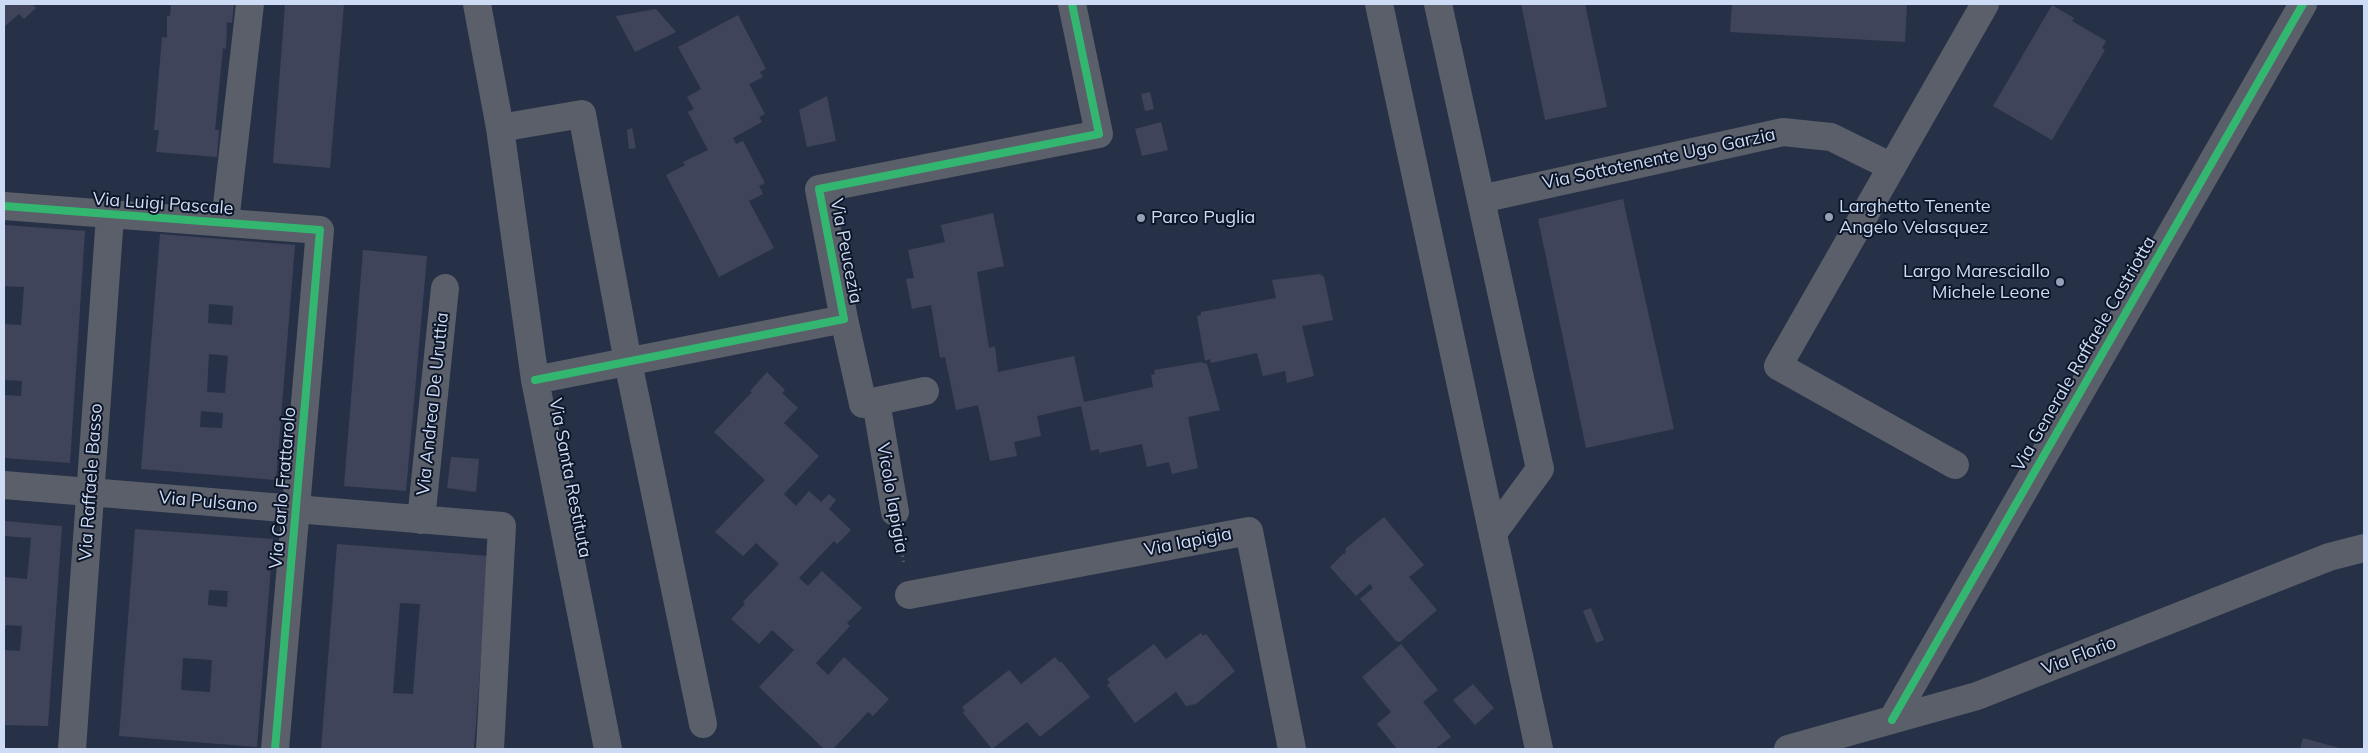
<!DOCTYPE html>
<html>
<head>
<meta charset="utf-8">
<style>
	body { margin:0 }
	#map { position:relative; width:2368px; height:753px; overflow:hidden; background:#263147; font-family:Mulish,sans-serif }
	canvas { display:block }
	.frame { position:absolute; inset:0; border:5px solid #cddbf5; pointer-events:none }
</style>
</head>
<body>
<div id="map">
<canvas width="2368" height="753"></canvas>
<div class="frame"></div>
</div>
<script>
const g = document.querySelector('canvas').getContext('2d');
g.lineJoin = 'round';
function fill(path, color) { g.fillStyle = color; g.fill(path, 'evenodd'); }
const shape = rows => new Path2D(rows.map(r => 'M' + r).join(''));
function trace(path, color, width, dash) { g.strokeStyle = color; g.lineWidth = width; g.lineCap = dash ? 'butt' : 'round'; g.setLineDash(dash || []); g.stroke(path); }
function drawText(font, color, halo, rows, align = 'center') {
  g.font = font + ' Mulish,sans-serif'; g.lineWidth = 4; g.setLineDash([]); g.textBaseline = 'middle'; g.strokeStyle = halo; g.fillStyle = color; for (const [text, x, y, turn = 0] of rows) {
    g.save(); g.translate(x, y); g.rotate((+turn || 0) * Math.PI / 180); g.textAlign = isNaN(turn) ? turn : align; if (halo) g.strokeText(text, 0, 0); g.fillText(text, 0, 0); g.restore();
  }
}
const building = shape([
	[4,4,32,4,36,8,24,19,19,14,4,27],
	[171,4,234,4,232,23,227,22,226,49,223,48,215,130,219,130,217,157,156,152,159,130,154,130,162,37,167,38,167,16,170,16],
	[285,4,344,4,330,168,273,163],
	[1521,4,1585,4,1607,107,1545,120],
	[1732,4,1907,4,1905,42,1730,32],
	[2052,5,2074,18,2072,21,2106,41,2102,48,2105,50,2052,140,1993,106],
	[656,9,676,32,635,52,616,16],
	[738,15,766,69,760,72,763,77,749,84,765,114,759,117,762,122,733,138,736,144,743,141,765,183,759,186,763,194,749,201,774,248,719,277,666,175,685,165,683,162,708,150,688,112,694,109,687,97,701,89,678,47],
	[1150,92,1154,109,1145,111,1141,94],
	[827,96,836,141,807,147,799,110],
	[1161,122,1168,150,1142,156,1135,129],
	[632,128,636,148,629,149,627,130],
	[1623,199,1674,429,1586,448,1538,219],
	[993,213,1004,266,977,272,989,348,995,346,998,372,1074,356,1084,402,1153,387,1151,375,1155,374,1154,370,1201,362,1207,364,1220,410,1188,417,1198,468,1172,474,1169,462,1147,467,1142,444,1099,453,1099,449,1091,451,1081,406,1037,416,1041,436,1014,442,1017,456,990,461,978,405,956,410,945,357,940,358,931,305,912,309,906,279,914,278,908,250,945,242,941,225],
	[4,225,85,231,70,463,4,458,4,395,21,396,22,381,4,380,4,324,21,325,24,287,4,286],
	[160,234,295,245,276,480,141,469],
	[209,304,233,306,232,325,208,323],
	[209,354,228,356,225,393,207,392],
	[201,411,223,413,222,428,200,427],
	[363,250,427,256,406,491,344,486],
	[1320,274,1324,277,1333,320,1302,326,1314,376,1287,383,1285,371,1263,376,1257,353,1211,363,1210,359,1205,361,1197,316,1201,315,1201,312,1276,298,1272,280],
	[767,372,785,390,782,393,798,408,784,423,819,456,784,494,796,506,809,491,821,502,829,494,836,500,829,509,851,530,837,544,834,541,799,578,808,586,822,571,862,608,847,623,850,626,816,663,828,675,844,657,889,699,873,716,868,712,833,749,824,749,759,687,794,650,772,630,759,644,731,619,745,604,743,602,779,564,756,543,743,556,715,532,765,480,714,432,752,392,750,391],
	[451,457,479,459,476,492,447,488],
	[1384,517,1424,565,1409,577,1437,610,1400,642,1396,641,1360,599,1373,588,1370,584,1356,596,1330,567,1344,553,1345,555,1346,548],
	[4,521,62,526,48,726,4,725,4,650,20,651,22,626,6,625,4,636,4,577,27,579,31,538,4,536],
	[135,529,273,539,257,747,119,736],
	[209,590,228,591,227,607,208,605],
	[183,658,212,660,210,692,181,690],
	[337,544,489,556,474,749,321,749],
	[400,603,420,604,413,694,393,693],
	[1591,608,1604,640,1596,643,1583,611],
	[1201,633,1203,636,1206,634,1235,671,1196,704,1186,706,1176,692,1135,723,1107,685,1110,683,1107,679,1154,644,1166,659],
	[1401,644,1438,690,1423,702,1451,737,1435,749,1397,749,1377,724,1391,712,1362,677],
	[1055,657,1060,663,1061,661,1090,697,1040,737,1027,722,992,749,963,713,965,711,962,707,1009,670,1021,684],
	[1473,684,1494,708,1475,725,1453,700],
	[2303,738,2343,749,2300,749]
]);
const path = shape([
	[900,541,904,565]
]);
const minor = shape([
	[477,4,500,128,535,380,608,749],
	[1379,4,1539,749],
	[1438,4,1540,469,1493,533],
	[500,128,582,114,628,362,703,724],
	[1481,199,1783,132,1831,137,1892,167],
	[4,206,320,230,275,749],
	[225,222,250,4],
	[844,319,863,404,925,391],
	[535,380,844,319,819,189,1099,134,1072,4],
	[876,402,895,512],
	[1955,465,1778,366,1985,4],
	[4,485,502,526,490,749],
	[421,520,445,288],
	[909,595,1249,531,1292,749],
	[1892,720,2303,4],
	[72,749,110,216],
	[1788,749,1977,696,2329,557,2364,548]
]);
const cycleway = shape([
	[4,206,320,230,275,749],
	[535,380,844,319,819,189,1099,134,1072,4],
	[1892,720,2303,4]
]);
const markers = [
	[1829,217,5,"#93a0b8"],
	[1141,218,5,"#93a0b8"],
	[2060,282,5,"#93a0b8"]
];
const streetNames = [
	["Via Sottotenente Ugo Garzia",1659,159,-12],
	["Via Luigi Pascale",163,204,4],
	["Via Peucezia",846,251,79],
	["Via Generale Raffaele Castriotta",2084,354,-60],
	["Via Andrea De Uruttia",433,404,-84],
	["Via Santa Restituta",570,478,79],
	["Via Raffaele Basso",91,482,-86],
	["Via Carlo Frattarolo",283,488,-85],
	["Vicolo Iapigia",892,498,80],
	["Via Pulsano",208,502,5],
	["Via Iapigia",1188,542,-11],
	["Via Florio",2079,656,-21]
];
const poiNames = [
	["Larghetto Tenente",1839,207],
	["Angelo Velasquez",1839,228],
	["Parco Puglia",1151,218],
	["Largo Maresciallo",2050,272,"right"],
	["Michele Leone",2050,293,"right"]
];
fill(building, '#40445a');
trace(path, '#616772', 3, [1, 4]);
trace(minor, '#5a5f69', 28);
trace(cycleway, '#33b770', 8);
for (const [x, y, r, color] of markers) { const dot = new Path2D(); dot.arc(x, y, r, 0, 2 * Math.PI); g.fillStyle = color; g.fill(dot); trace(dot, '#0d1628', 2); }
drawText('18px', '#cddbf5', '#0d1628', streetNames);
drawText('18px', '#cddbf5', '#0d1628', poiNames, 'left');
</script>
</body>
</html>
